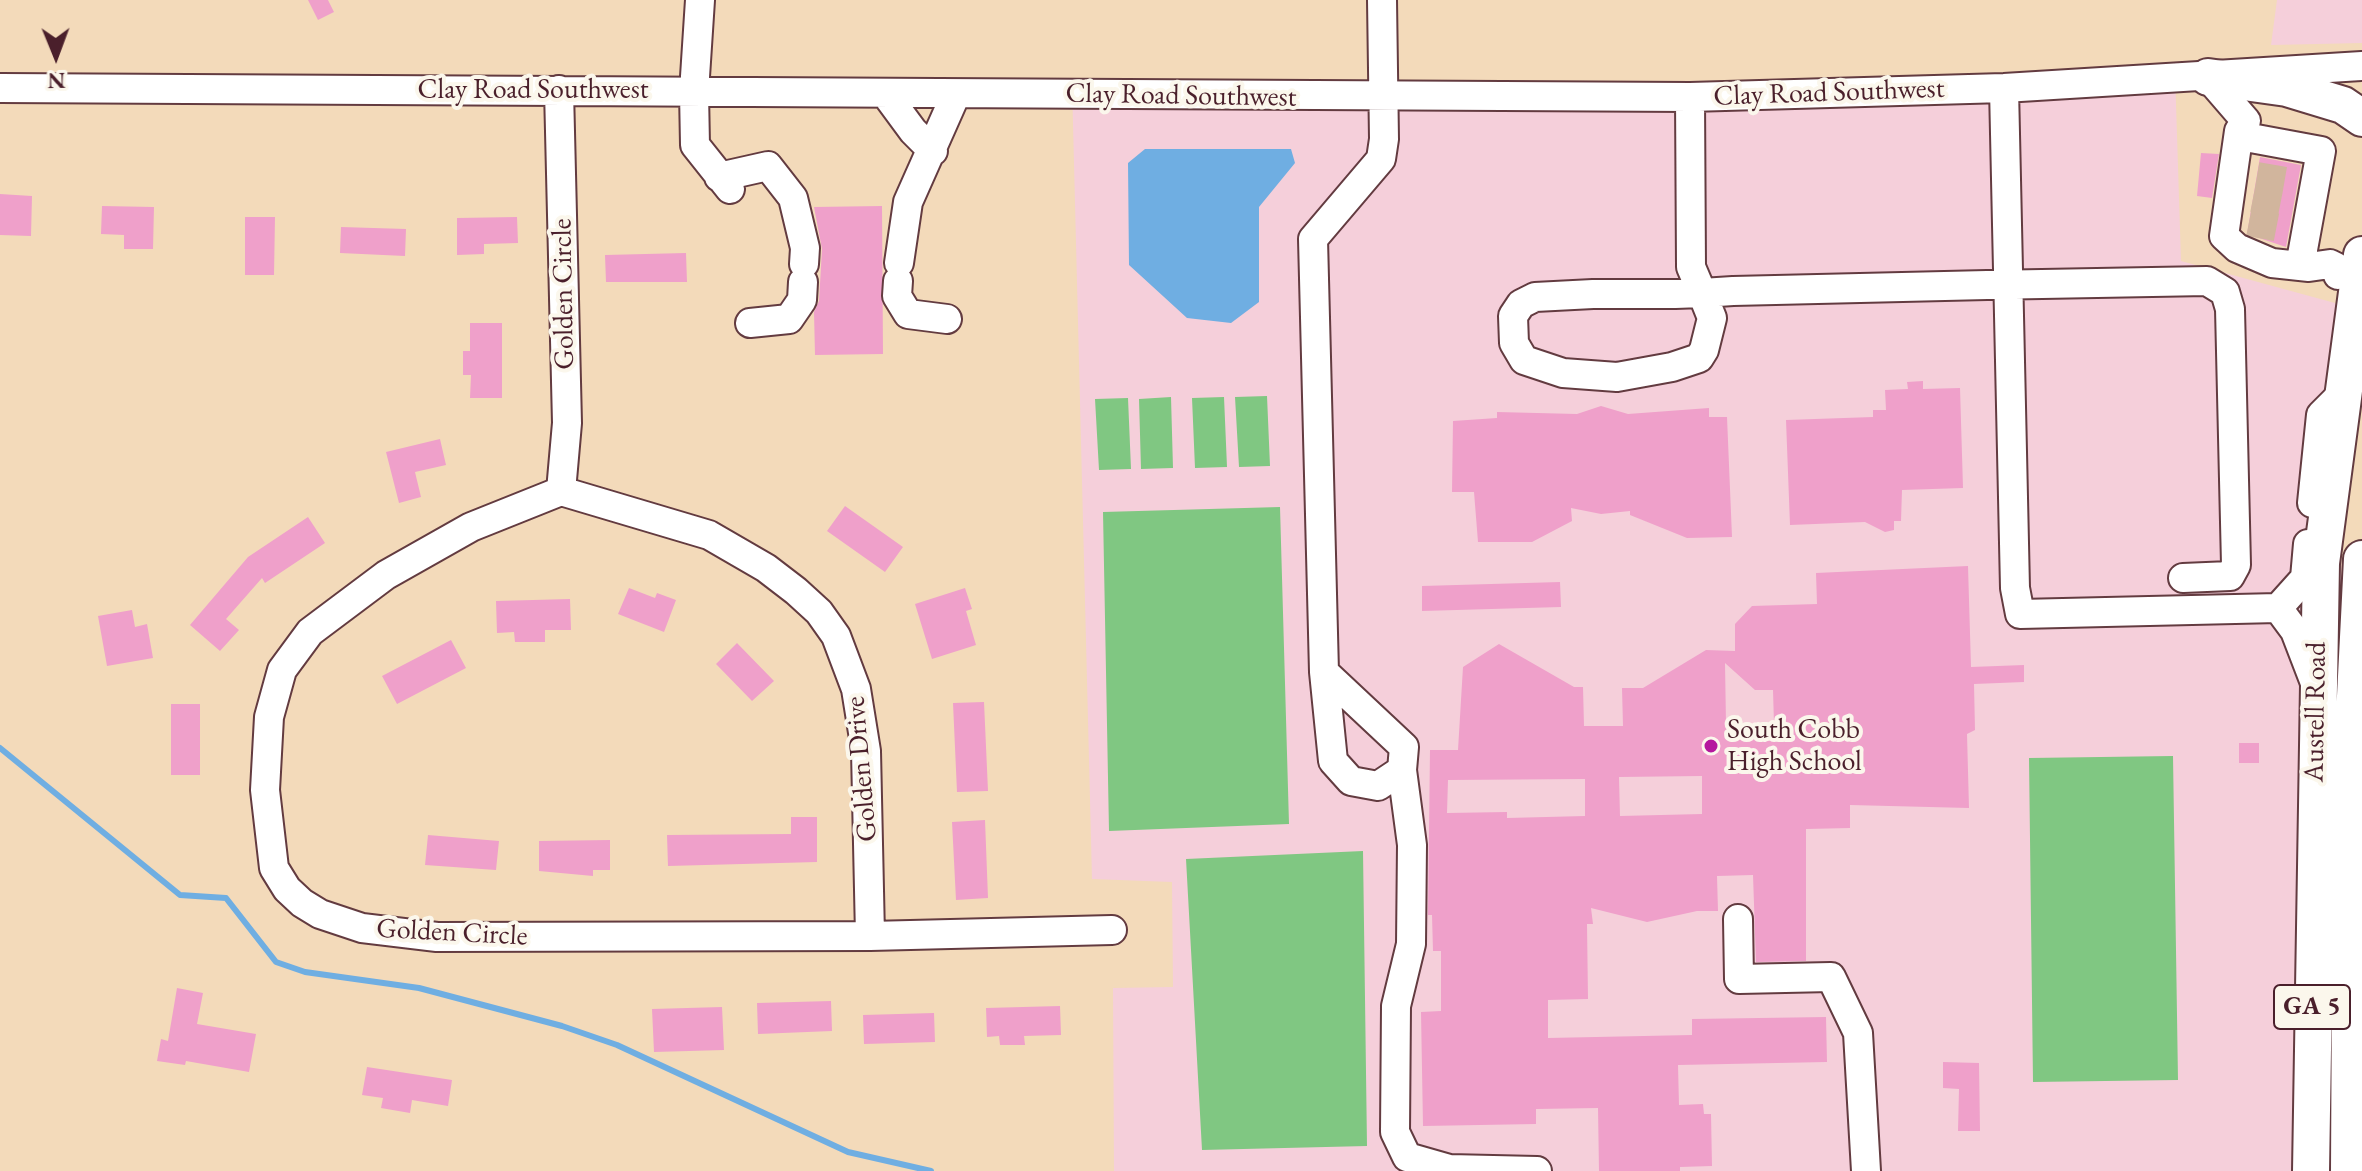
<!DOCTYPE html>
<html>
<head>
<meta charset="utf-8">
<style>
	body { margin:0 }
	#map { position:relative; width:2362px; height:1171px; overflow:hidden; background:#f3daba; font-family:"EB Garamond",serif }
	canvas { display:block }
	.north { position:absolute; left:16px; top:16px; width:80px; height:80px; -webkit-text-stroke:6px #fbf7ec; paint-order:stroke; rotate:179deg; font-size:22px; font-weight:700; line-height:32px; text-align:center; color:#4a1f2b }
	.north::after { content:''; display:block; margin:auto; width:28px; height:36px; background:#4a1f2b; clip-path:polygon(50% 0,100% 100%,50% 72%,0 100%) }
</style>
</head>
<body>
<div id="map">
<canvas width="2362" height="1171"></canvas>
<div class="north">N</div>
</div>
<script>
const g = document.querySelector('canvas').getContext('2d');
g.lineJoin = 'round';
function fill(path, color) { g.fillStyle = color; g.fill(path, 'evenodd'); }
const shape = rows => new Path2D(rows.map(r => 'M' + r).join(''));
function trace(path, color, width, dash) { g.strokeStyle = color; g.lineWidth = width; g.lineCap = dash ? 'butt' : 'round'; g.setLineDash(dash || []); g.stroke(path); }
function drawText(font, color, halo, rows, align = 'center') {
  g.font = font + ' "EB Garamond",serif'; g.lineWidth = 8; g.setLineDash([]); g.textBaseline = 'middle'; g.strokeStyle = halo; g.fillStyle = color; for (const [text, x, y, turn = 0] of rows) {
    g.save(); g.translate(x, y); g.rotate((+turn || 0) * Math.PI / 180); g.textAlign = isNaN(turn) ? turn : align; if (halo) g.strokeText(text, 0, 0); g.fillText(text, 0, 0); g.restore();
  }
}
const built = shape([
	[2277,0,2362,0,2362,43,2271,45],
	[2175,72,2181,261,2335,303,2362,374,2341,543,2342,621,2322,903,2296,1171,1114,1171,1113,988,1173,987,1172,882,1092,879,1072,84,1368,90]
]);
const green = shape([
	[1267,396,1270,466,1239,467,1235,397],
	[1171,397,1173,468,1141,469,1139,399],
	[1224,397,1227,467,1195,468,1192,398],
	[1128,398,1131,469,1099,470,1095,399],
	[1280,507,1289,824,1109,831,1103,512],
	[2173,756,2178,1080,2033,1082,2029,758],
	[1363,851,1367,1146,1202,1150,1186,859]
]);
const water = shape([
	[1145,149,1291,149,1295,163,1259,207,1259,302,1231,323,1187,318,1129,265,1128,163]
]);
const stream = shape([
	[0,748,180,895,226,898,276,962,305,972,419,988,562,1026,617,1045,848,1152,931,1171]
]);
const building = shape([
	[308,0,328,0,334,12,318,20],
	[2201,153,2219,154,2212,198,2197,196],
	[2260,157,2301,165,2286,247,2247,234],
	[0,194,32,196,31,236,0,235],
	[102,206,154,207,153,249,124,249,124,235,101,234],
	[882,206,883,354,815,355,814,312,819,301,822,249,814,207],
	[245,217,275,217,274,275,245,275],
	[517,217,518,243,484,244,484,254,457,255,457,218],
	[341,227,406,229,405,256,340,253],
	[686,253,687,282,606,282,605,255],
	[470,323,502,323,502,398,470,398,471,375,463,375,463,351,470,351],
	[1923,381,1923,389,1960,388,1963,488,1902,490,1901,521,1894,521,1894,530,1885,532,1865,522,1790,525,1786,420,1873,417,1873,410,1886,410,1885,390,1908,389,1907,382],
	[1601,406,1628,414,1709,408,1709,417,1727,417,1732,537,1687,538,1630,515,1630,511,1601,514,1571,508,1572,521,1532,542,1478,542,1474,492,1452,492,1453,421,1497,418,1497,412,1577,414],
	[440,439,446,465,415,472,421,497,399,503,386,452],
	[845,506,903,547,885,572,827,531],
	[308,517,325,543,265,583,262,578,226,619,239,630,220,651,190,625,248,557],
	[1968,566,1971,667,2024,665,2024,682,1974,684,1975,730,1967,734,1969,808,1850,805,1850,828,1806,829,1806,961,1756,962,1753,875,1717,876,1718,911,1697,911,1647,922,1591,908,1593,924,1587,924,1588,999,1548,1000,1548,1038,1692,1035,1692,1019,1826,1017,1827,1062,1678,1065,1679,1105,1703,1104,1704,1114,1711,1114,1712,1166,1680,1167,1680,1171,1599,1171,1598,1108,1536,1109,1536,1124,1423,1126,1421,1012,1441,1011,1441,951,1433,951,1432,915,1428,915,1430,750,1458,750,1463,667,1499,644,1574,687,1583,687,1584,726,1623,726,1622,688,1643,688,1706,650,1735,651,1735,624,1752,606,1817,604,1816,573],
	[1725,663,1755,690,1773,690,1774,724,1726,724],
	[1702,776,1702,814,1620,816,1619,777],
	[1585,779,1585,816,1507,818,1507,812,1447,813,1448,780],
	[1560,582,1561,607,1422,611,1422,586],
	[629,588,655,598,657,593,676,600,664,632,618,614],
	[965,588,972,609,966,611,976,645,932,659,915,604],
	[570,599,571,630,545,630,545,642,515,642,514,632,497,633,496,601],
	[132,610,135,627,147,624,153,658,107,666,98,616],
	[451,640,466,668,397,704,382,676],
	[737,643,774,681,752,701,716,664],
	[984,702,988,791,957,792,953,703],
	[171,704,200,704,200,775,171,775],
	[2239,743,2259,743,2259,763,2239,763],
	[791,817,817,817,817,862,668,866,667,835,791,834],
	[985,820,988,898,956,900,952,822],
	[428,835,499,841,496,870,425,865],
	[610,840,610,870,593,870,593,876,539,871,539,841],
	[177,988,203,993,197,1024,256,1034,249,1072,186,1061,185,1065,157,1061,161,1039,168,1041],
	[831,1001,832,1031,758,1034,757,1003],
	[1060,1006,1061,1035,1024,1036,1025,1045,1000,1045,999,1036,987,1037,986,1008],
	[722,1007,724,1050,654,1052,652,1009],
	[934,1013,935,1042,864,1044,863,1015],
	[1943,1062,1979,1063,1980,1131,1958,1131,1959,1089,1943,1088],
	[367,1067,452,1080,448,1106,412,1100,410,1113,381,1108,383,1098,362,1095]
]);
const minorTunnel = shape([
	[2257,176,2298,183],
	[2253,198,2294,206],
	[2249,222,2290,230]
]);
const minor = shape([
	[700,0,694,92,695,145,730,189],
	[2208,77,2246,121,2239,131,2224,236,2237,248,2272,263,2309,267,2330,264,2336,267,2338,275],
	[0,88,1690,97,2004,88,2362,66],
	[2004,88,2015,588,2020,614,2278,608],
	[559,90,567,423,561,491],
	[885,93,913,131,933,151],
	[1690,97,1691,267,1702,293,1712,318,1704,350,1699,358,1672,367,1617,377,1563,373,1524,360,1514,343,1513,316,1521,304,1535,297,1593,294,1675,294,1702,293,1733,291,1987,285,2207,281,2225,292,2230,309,2236,565,2230,576,2183,578],
	[2240,136,2321,151,2300,266],
	[719,177,768,166,793,198,805,248,804,264],
	[899,263,908,202,956,94],
	[898,281,897,296,908,314,947,319],
	[750,323,789,319,802,300,803,282],
	[561,491,471,527,386,575,310,632,282,670,269,717,265,790,274,868,287,889,302,903,320,914,362,928,437,937,870,936,1112,930],
	[561,491,709,535,766,568,796,591,819,612,836,636,856,689,866,751,870,936],
	[2312,503,2321,415,2343,393],
	[2308,544,2305,578,2278,608,2295,631,2315,683],
	[1324,672,1333,761,1351,781,1378,786,1402,770,1404,747,1324,672,1313,239,1381,159,1384,139,1382,0],
	[1402,770,1412,845,1411,944,1396,1006,1395,1132,1407,1157,1449,1169,1537,1171],
	[1738,919,1739,979,1831,977,1858,1033,1866,1171]
]);
const major = shape([
	[2208,77,2287,88,2343,105,2362,118],
	[2311,1171,2321,563,2362,255],
	[2349,1171,2351,775,2362,559]
]);
const markers = [
	[1711,746,8,"#b5179e"]
];
const shields = [
	[2312,1007,76]
];
const shieldNames = [
	["GA 5",2312,1007]
];
const streetNames = [
	["Clay Road Southwest",533,90],
	["Clay Road Southwest",1829,93,-2],
	["Clay Road Southwest",1181,96,1],
	["Golden Circle",564,294,-91],
	["Austell Road",2316,712,-89],
	["Golden Drive",862,769,-95],
	["Golden Circle",452,933,3]
];
const poiNames = [
	["South Cobb",1727,730],
	["High School",1727,762]
];
fill(built, '#f5cfda');
fill(green, '#80c782');
fill(water, '#6faee2');
trace(stream, '#6faee2', 6);
fill(building, '#efa0ca');
trace(minorTunnel, '#d1b59d', 28, [28, 14]);
trace(minor, '#633b40', 32);
trace(major, '#633b40', 40);
trace(minor, '#fff', 28);
trace(major, '#fff', 36);
for (const [x, y, r, color] of markers) { const dot = new Path2D(); dot.arc(x, y, r, 0, 2 * Math.PI); g.fillStyle = color; g.fill(dot); trace(dot, '#fbf7ec', 3); }
for (const [x, y, w] of shields) { const box = new Path2D(); box.roundRect(x - w / 2, y - 22, w, 44, 6); g.fillStyle = '#fbf7ec'; g.fill(box); trace(box, '#4a1f2b', 2); }
drawText('bold 26px', '#4a1f2b', null, shieldNames);
drawText('28px', '#4a1f2b', '#fbf7ec', streetNames);
drawText('28px', '#4a1f2b', '#fbf7ec', poiNames, 'left');
</script>
</body>
</html>
